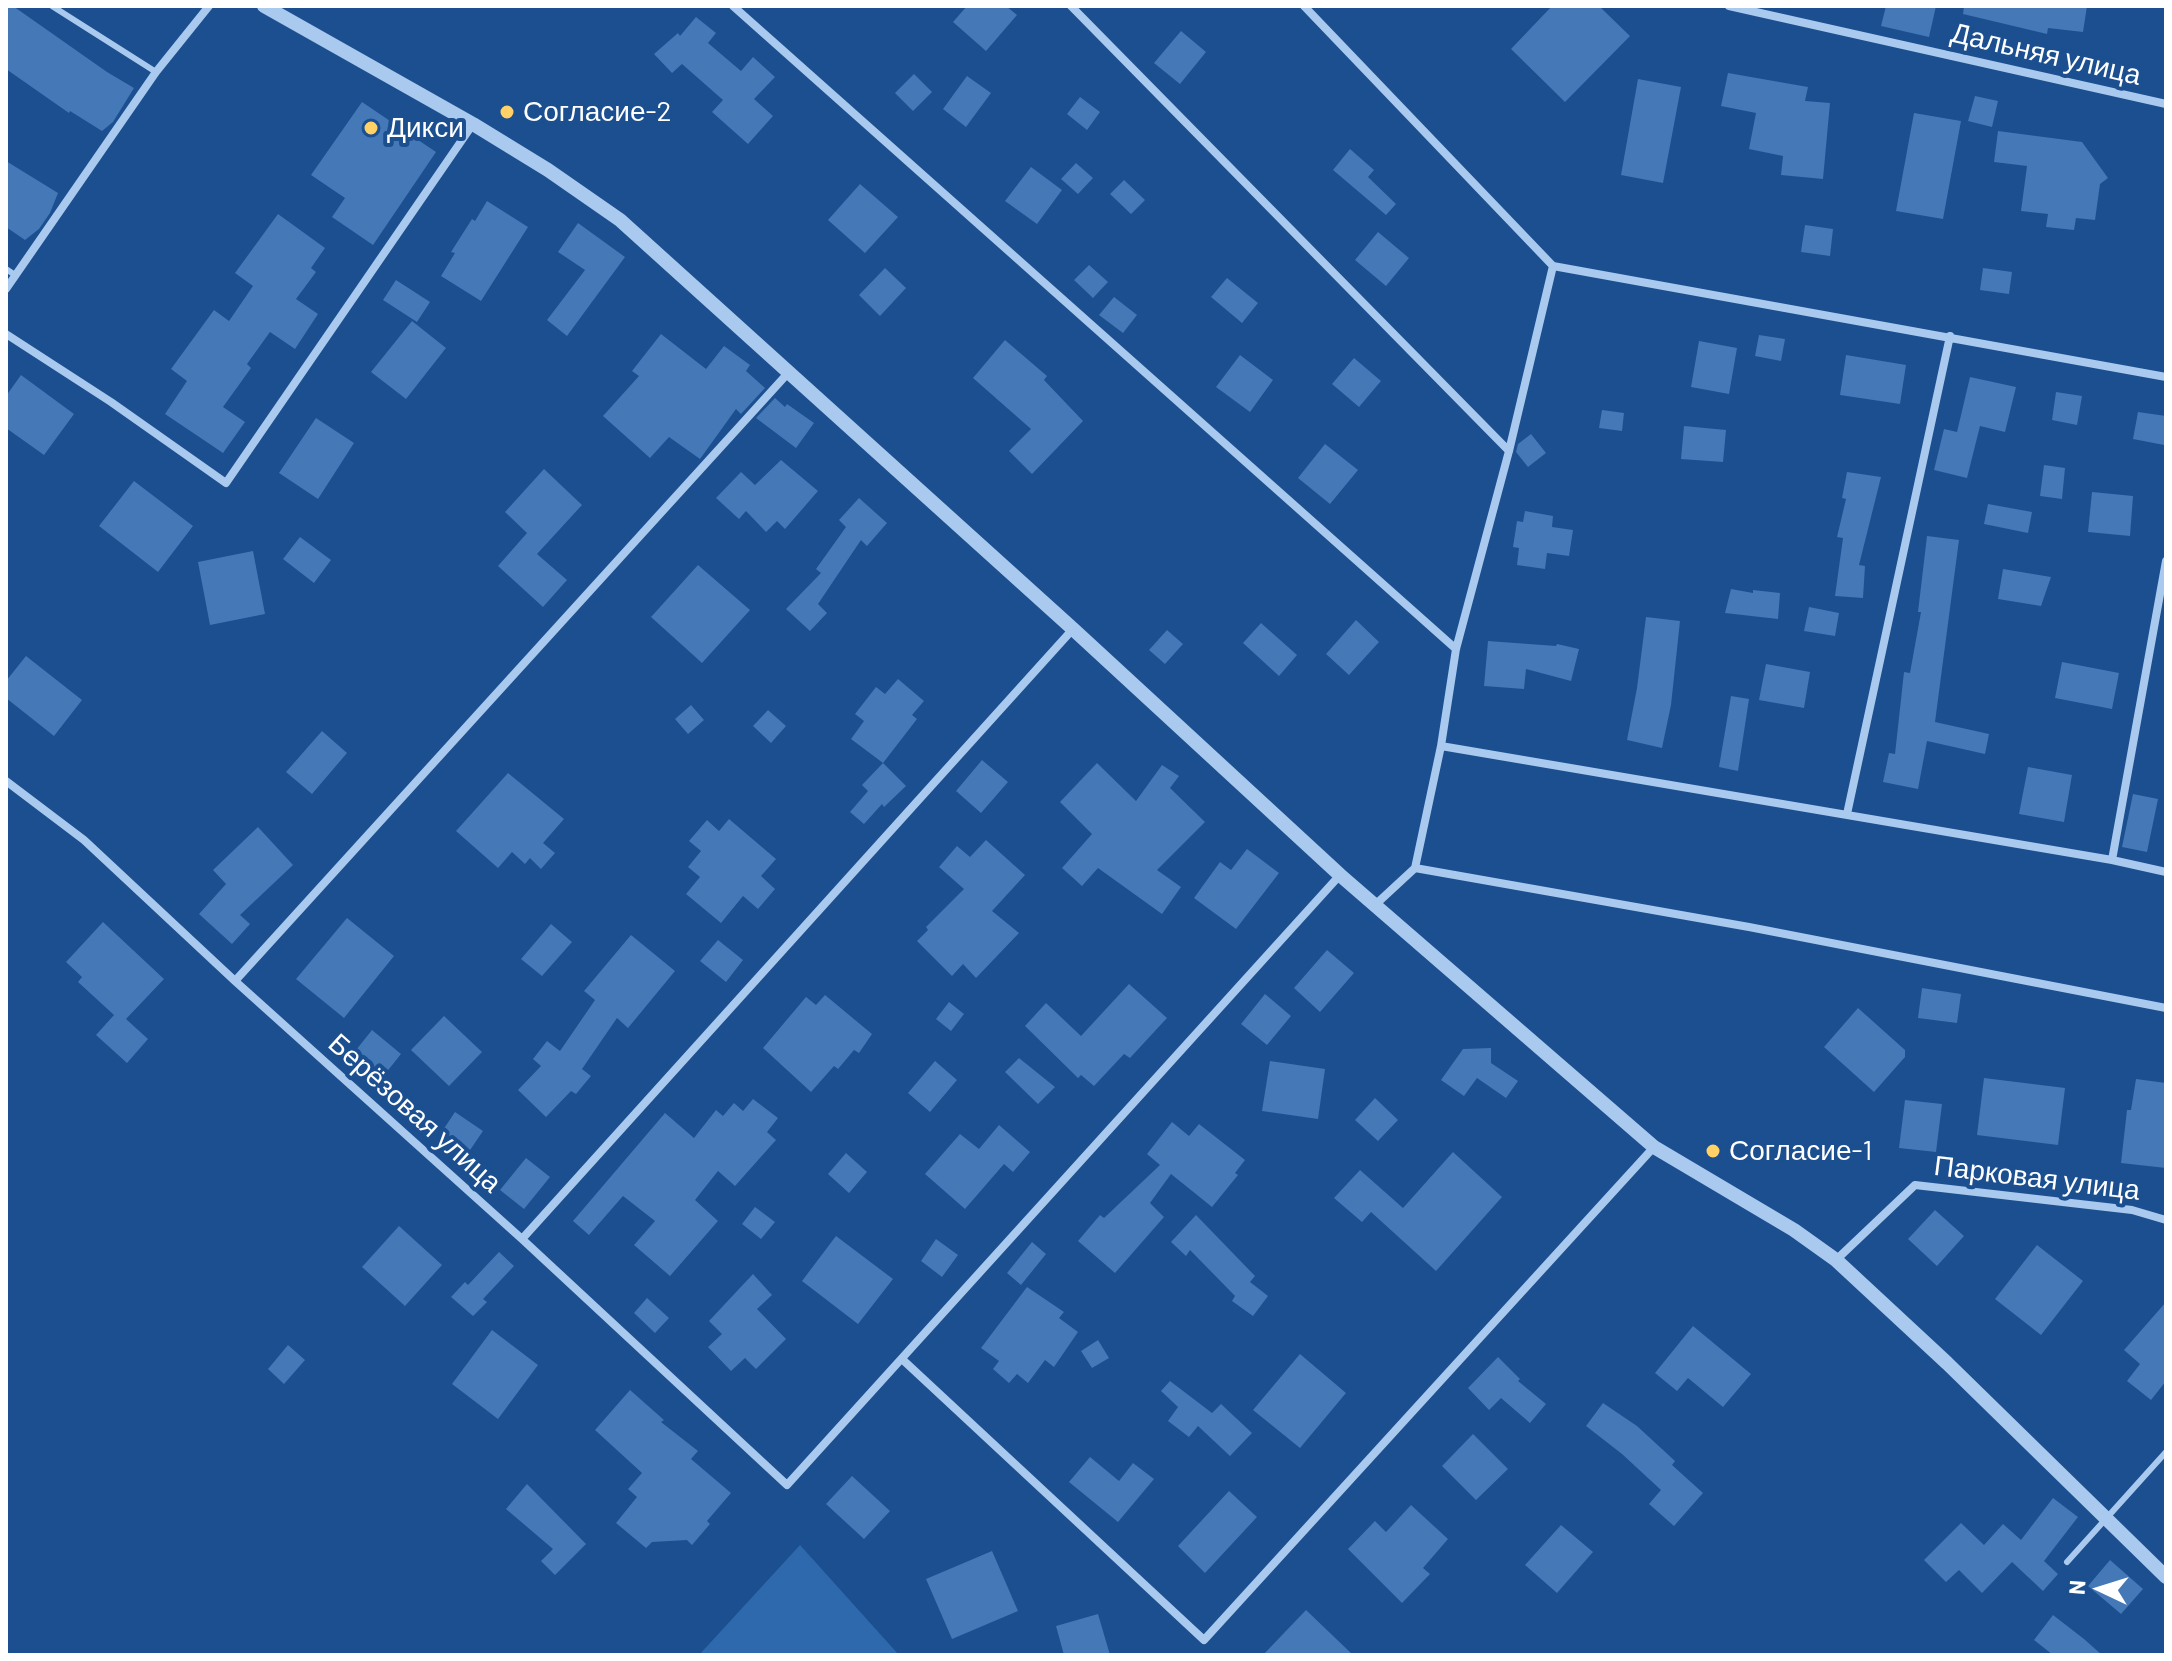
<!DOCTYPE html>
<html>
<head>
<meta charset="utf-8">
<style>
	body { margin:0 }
	#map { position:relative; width:2172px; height:1661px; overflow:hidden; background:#1b4f8f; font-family:Barlow,sans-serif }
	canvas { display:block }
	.frame { position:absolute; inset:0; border:8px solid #fff; pointer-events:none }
	.north { position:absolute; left:2060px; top:1549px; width:80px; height:80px; -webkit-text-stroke:6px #1b4f8f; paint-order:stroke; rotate:274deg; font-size:22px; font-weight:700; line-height:32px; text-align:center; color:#fff }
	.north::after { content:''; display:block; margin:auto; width:28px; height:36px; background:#fff; clip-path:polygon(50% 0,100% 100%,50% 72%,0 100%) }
</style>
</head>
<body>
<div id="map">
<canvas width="2172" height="1661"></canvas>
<div class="frame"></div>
<div class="north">N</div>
</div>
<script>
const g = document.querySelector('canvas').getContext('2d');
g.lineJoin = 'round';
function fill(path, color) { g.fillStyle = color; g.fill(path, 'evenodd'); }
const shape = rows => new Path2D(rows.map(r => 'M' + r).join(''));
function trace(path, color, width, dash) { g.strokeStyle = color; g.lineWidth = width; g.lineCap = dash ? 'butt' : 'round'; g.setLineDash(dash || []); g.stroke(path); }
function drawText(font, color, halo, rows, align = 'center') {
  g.font = font + ' Barlow,sans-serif'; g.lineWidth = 8; g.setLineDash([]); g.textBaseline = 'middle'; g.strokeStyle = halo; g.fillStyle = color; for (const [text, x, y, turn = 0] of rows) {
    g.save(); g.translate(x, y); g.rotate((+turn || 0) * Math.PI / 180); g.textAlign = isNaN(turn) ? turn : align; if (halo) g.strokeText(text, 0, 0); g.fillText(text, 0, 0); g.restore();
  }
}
const green = shape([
	[800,1545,899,1655,699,1655]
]);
const building = shape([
	[6,6,13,6,107,72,134,88,113,122,102,131,70,111,69,113,6,69],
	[967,6,1006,6,1017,15,986,51,953,22],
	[1552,6,1599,6,1630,36,1565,102,1511,49],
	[1886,6,1936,6,1929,37,1881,26],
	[1964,6,2087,6,2083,32,2048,28,2047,34,1963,14],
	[696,17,716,33,708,43,741,71,753,57,775,77,754,99,773,116,748,144,712,112,723,100,682,64,672,73,654,54,678,33,680,36],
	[1181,31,1206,52,1180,84,1154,63],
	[1728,73,1808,87,1805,101,1830,103,1823,179,1781,175,1783,156,1749,149,1756,113,1721,106],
	[914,74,932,92,913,111,895,93],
	[967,76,991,93,966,127,943,109],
	[1638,79,1681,87,1663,183,1621,175],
	[1975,96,1998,101,1992,127,1968,121],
	[1080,97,1100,112,1087,130,1067,114],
	[362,102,436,152,373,245,332,217,345,198,311,175],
	[1914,113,1961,121,1943,219,1896,211],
	[1998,131,2082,142,2108,178,2100,184,2095,220,2076,218,2074,230,2046,227,2048,214,2021,211,2027,166,1994,162],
	[1350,149,1374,170,1368,177,1396,204,1386,215,1333,170],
	[6,161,58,193,50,213,39,229,25,240,6,227],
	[1076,163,1093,178,1078,194,1061,179],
	[1031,167,1062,190,1037,224,1005,201],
	[1124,180,1145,200,1131,214,1110,194],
	[860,184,898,217,865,253,828,220],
	[487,201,528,227,481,301,441,276,455,253,451,252,472,219,475,221],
	[278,214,325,248,311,268,316,272,296,299,318,314,295,349,270,332,247,364,251,368,223,407,245,422,223,453,165,414,187,381,171,369,214,310,229,321,253,286,235,273],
	[578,223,625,257,567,336,547,320,585,270,558,252],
	[1805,225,1833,229,1830,256,1801,252],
	[1378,232,1409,258,1386,286,1355,260],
	[1089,265,1108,282,1093,298,1074,280],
	[885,268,906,288,880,316,859,295],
	[1983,268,2012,272,2009,294,1980,290],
	[1227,278,1258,303,1242,323,1211,297],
	[396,280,430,302,417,322,383,300],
	[1114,297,1137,315,1123,333,1099,315],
	[412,321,446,348,406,399,371,372],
	[661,334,706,369,724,346,750,365,746,371,765,388,741,414,736,409,700,459,669,437,650,458,603,416,639,376,632,371],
	[1759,335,1785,339,1781,361,1755,356],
	[1005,340,1047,376,1044,380,1083,421,1032,474,1009,451,1031,429,973,378],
	[1699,341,1737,348,1729,394,1691,387],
	[1240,355,1273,380,1250,412,1216,387],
	[1846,355,1906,365,1900,404,1840,395],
	[1354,358,1381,381,1359,407,1332,384],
	[21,375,74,414,44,455,6,428,6,396],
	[1970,377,2016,387,2005,432,1980,426,1967,478,1934,470,1944,429,1957,432],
	[2056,392,2082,396,2077,425,2052,420],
	[775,398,785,407,787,404,814,423,796,448,756,418],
	[1602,410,1624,413,1622,431,1599,428],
	[2138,412,2166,416,2164,445,2133,439],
	[316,418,354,443,318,499,279,473],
	[1684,426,1726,430,1723,462,1681,459],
	[1531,434,1546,453,1528,467,1516,452,1518,444],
	[1325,444,1358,470,1330,504,1298,478],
	[781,460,818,491,785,529,777,521,766,532,746,511,739,519,716,498,741,472,755,485],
	[2044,465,2065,468,2062,499,2040,496],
	[544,469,582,505,537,554,567,580,543,607,498,566,527,533,505,512],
	[1847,472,1881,477,1859,565,1865,566,1863,598,1835,596,1843,538,1837,537,1846,499,1842,498],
	[134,481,193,526,158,572,99,526],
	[2092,492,2133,496,2130,536,2088,532],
	[859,498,887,523,867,546,861,540,818,604,827,613,810,631,786,609,821,573,816,569,846,527,839,520],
	[1988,504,2032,512,2028,533,1984,524],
	[1525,511,1553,516,1552,527,1573,530,1569,556,1547,553,1545,569,1517,565,1519,548,1513,547,1517,521,1523,522],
	[1927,536,1959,540,1935,722,1989,734,1985,754,1927,741,1918,789,1883,782,1889,753,1895,754,1904,672,1910,673,1921,612,1918,612],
	[300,537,331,560,314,583,283,559],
	[253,551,265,614,210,625,198,562],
	[698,565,750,610,702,663,651,617],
	[2003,569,2051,577,2041,606,1998,599],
	[1731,589,1753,593,1753,590,1780,593,1778,619,1725,613],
	[1809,607,1839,613,1835,636,1804,631],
	[1646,617,1680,621,1671,705,1662,748,1627,740,1637,688],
	[1356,620,1379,642,1349,675,1326,654],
	[1261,623,1297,655,1279,676,1243,643],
	[1167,630,1183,644,1165,664,1149,650],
	[1488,641,1556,646,1557,644,1579,649,1571,681,1526,669,1524,689,1484,686],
	[26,656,82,700,54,736,6,698,6,681],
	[2062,662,2119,673,2112,709,2055,698],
	[1766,664,1810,672,1804,708,1759,700],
	[898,679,924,701,912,715,917,719,883,763,851,739,864,721,855,714,876,687,885,694],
	[1731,696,1749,699,1738,771,1719,767],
	[691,705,704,720,688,734,675,719],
	[768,710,786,726,771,743,753,726],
	[322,731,347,753,312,794,286,772],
	[982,760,1008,782,981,813,956,791],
	[883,763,906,786,884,807,882,804,864,824,850,812,868,791,862,785],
	[1097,763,1136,801,1162,765,1179,776,1170,788,1205,822,1157,870,1181,887,1162,914,1098,868,1082,886,1062,868,1092,834,1060,802],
	[2028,767,2072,775,2064,822,2019,814],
	[508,773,564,819,543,843,555,853,541,869,530,858,525,864,512,852,498,868,456,831],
	[2133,794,2158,799,2147,852,2122,847],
	[729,819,776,859,761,876,775,889,758,909,743,896,721,923,686,894,700,877,688,867,701,851,689,841,707,820,719,831],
	[258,827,293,865,240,915,250,924,232,944,199,914,226,884,213,870],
	[986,840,1025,875,992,911,1019,933,976,978,963,964,952,976,917,941,928,930,926,927,964,889,939,867,957,846,970,857],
	[1247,849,1279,873,1236,929,1194,898,1220,862,1231,870],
	[347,918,394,956,344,1018,296,979],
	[103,922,164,979,126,1019,148,1039,127,1063,96,1035,114,1015,78,982,82,977,66,962],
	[551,924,572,942,542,976,521,959],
	[631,935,675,971,628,1028,617,1018,582,1069,591,1076,576,1094,571,1091,546,1117,518,1090,541,1066,533,1059,547,1041,560,1051,595,1000,584,991],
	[718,940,743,960,726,982,700,961],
	[1327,950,1354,973,1320,1012,1294,988],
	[1129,984,1167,1018,1130,1058,1124,1054,1094,1086,1081,1075,1078,1078,1025,1026,1046,1003,1081,1036],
	[1922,988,1961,994,1957,1023,1918,1018],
	[1265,994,1291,1016,1267,1045,1241,1024],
	[825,995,872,1034,859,1053,854,1050,838,1069,834,1066,811,1092,763,1048,806,997,816,1005],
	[949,1002,964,1014,951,1031,936,1019],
	[1858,1008,1905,1050,1905,1057,1874,1092,1824,1047],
	[444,1016,482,1052,449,1086,411,1050],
	[372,1030,401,1054,381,1079,352,1055],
	[1491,1048,1491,1063,1518,1081,1506,1098,1477,1078,1464,1096,1441,1080,1463,1049],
	[1019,1058,1055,1087,1038,1104,1005,1072],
	[935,1061,957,1080,930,1112,908,1093],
	[1270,1061,1325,1069,1318,1119,1262,1111],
	[1984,1078,2065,1088,2058,1145,1977,1135],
	[2136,1079,2166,1083,2166,1168,2121,1163,2127,1110,2131,1110],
	[1375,1098,1398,1120,1378,1141,1355,1120],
	[753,1099,778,1118,767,1132,776,1140,735,1186,718,1171,695,1200,718,1221,670,1276,634,1245,655,1221,623,1196,589,1235,573,1221,665,1113,694,1138,716,1110,723,1116,734,1103,743,1111],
	[1905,1100,1942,1104,1936,1152,1899,1148],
	[455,1112,483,1131,466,1156,439,1136],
	[1172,1122,1189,1136,1199,1124,1245,1160,1235,1173,1238,1175,1212,1207,1171,1174,1150,1203,1164,1217,1115,1273,1078,1241,1100,1215,1104,1218,1160,1165,1147,1154],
	[999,1125,1030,1152,1013,1172,1004,1164,965,1209,925,1174,960,1134,979,1149],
	[1453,1152,1502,1197,1436,1271,1371,1212,1362,1222,1334,1198,1360,1170,1403,1208],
	[846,1153,867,1172,849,1193,828,1174],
	[526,1158,550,1177,524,1209,500,1190],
	[755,1207,775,1222,761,1239,742,1224],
	[1935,1210,1964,1236,1937,1266,1908,1239],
	[1196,1215,1255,1276,1250,1282,1268,1296,1253,1316,1232,1301,1235,1296,1190,1250,1186,1256,1171,1242],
	[399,1226,442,1265,405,1306,362,1267],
	[836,1236,893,1279,858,1324,802,1281],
	[936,1239,958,1255,942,1277,921,1261],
	[1032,1242,1046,1254,1021,1285,1007,1273],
	[2037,1245,2083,1281,2041,1335,1995,1299],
	[499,1252,514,1266,483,1299,487,1302,473,1316,451,1297,465,1282,468,1285],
	[753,1274,772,1295,757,1309,786,1339,756,1369,745,1358,731,1371,708,1347,722,1334,709,1321],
	[1027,1287,1064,1312,1059,1318,1078,1332,1054,1367,1045,1360,1028,1383,1017,1374,1009,1383,993,1369,999,1361,981,1348],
	[647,1298,669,1318,655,1333,634,1313],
	[2166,1302,2166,1381,2151,1400,2127,1381,2140,1364,2124,1350],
	[1693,1326,1751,1374,1723,1407,1688,1378,1677,1391,1655,1373],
	[492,1330,538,1365,498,1419,452,1384],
	[1098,1340,1109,1358,1092,1368,1081,1351],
	[288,1345,305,1360,284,1384,268,1369],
	[1300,1354,1346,1393,1300,1448,1253,1410],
	[1498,1357,1520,1379,1518,1381,1546,1404,1530,1423,1501,1398,1489,1410,1468,1388],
	[1170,1381,1212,1413,1221,1404,1252,1433,1230,1456,1198,1426,1189,1437,1168,1421,1178,1407,1161,1391],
	[630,1390,664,1420,661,1422,698,1451,691,1459,731,1493,707,1521,710,1524,692,1545,687,1540,652,1542,646,1548,616,1523,637,1497,628,1489,642,1473,595,1430],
	[1603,1403,1637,1426,1675,1461,1672,1465,1703,1493,1674,1526,1649,1504,1661,1490,1622,1454,1586,1426],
	[1473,1434,1508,1469,1476,1500,1442,1466],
	[1090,1457,1119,1481,1133,1463,1154,1479,1118,1522,1069,1482],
	[852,1476,890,1511,864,1539,826,1504],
	[527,1484,586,1544,555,1575,541,1561,553,1549,506,1509],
	[1229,1491,1257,1517,1205,1573,1178,1546],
	[2053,1498,2078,1517,2044,1561,2058,1574,2043,1591,2012,1562,1982,1593,1959,1570,1946,1582,1924,1560,1961,1523,1984,1545,2003,1524,2021,1540],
	[1411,1505,1448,1539,1423,1568,1430,1574,1402,1603,1348,1549,1375,1521,1386,1532],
	[1561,1525,1593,1552,1557,1593,1525,1565],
	[992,1551,1018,1611,952,1639,926,1579],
	[2110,1560,2143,1589,2121,1614,2088,1586],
	[1306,1610,1353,1655,1263,1655],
	[1098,1614,1110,1655,1064,1655,1056,1626],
	[2053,1615,2084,1639,2102,1655,2053,1655,2034,1640]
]);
const service = shape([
	[52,6,156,72],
	[6,269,15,275],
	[2067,1562,2166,1452]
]);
const minor = shape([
	[733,6,1456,649],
	[1071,6,1509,451],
	[1304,6,1553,266,2166,377],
	[1729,6,2166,104],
	[6,289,156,72,209,6],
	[6,334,111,402,226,483,473,124],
	[1441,746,2112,860,2166,872],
	[6,781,84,840,235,981,522,1239,787,1485,1340,875],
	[1847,814,1950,336],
	[2112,860,2166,561],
	[1415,868,1749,927,2166,1008],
	[1375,905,1415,868,1441,746,1456,649,1509,451,1553,266],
	[235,981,789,372],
	[522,1239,1073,629],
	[1836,1260,1915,1185,2132,1210,2166,1220],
	[903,1360,1204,1640,1654,1147]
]);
const tertiary = shape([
	[264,6,473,124,548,170,620,220,1073,629,1340,875,1654,1147,1794,1230,1836,1260,1947,1363,2166,1577]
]);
const markers = [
	[507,112,8,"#ffd166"],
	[371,128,8,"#ffd166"],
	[1713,1151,8,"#ffd166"]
];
const streetNames = [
	["Дальняя улица",2046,54,13],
	["Берёзовая улица",415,1113,42],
	["Парковая улица",2037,1178,7]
];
const poiNames = [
	["Согласие-2",523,112],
	["Дикси",387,128],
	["Согласие-1",1729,1151]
];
fill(green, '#2e69ad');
fill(building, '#4478b7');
trace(service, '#a9c9ee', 6);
trace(minor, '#a9c9ee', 8);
trace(tertiary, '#a9c9ee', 14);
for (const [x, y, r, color] of markers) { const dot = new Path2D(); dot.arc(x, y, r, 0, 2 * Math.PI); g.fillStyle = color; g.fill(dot); trace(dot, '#1b4f8f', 3); }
drawText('28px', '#fff', '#1b4f8f', streetNames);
drawText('28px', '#fff', '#1b4f8f', poiNames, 'left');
</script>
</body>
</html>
